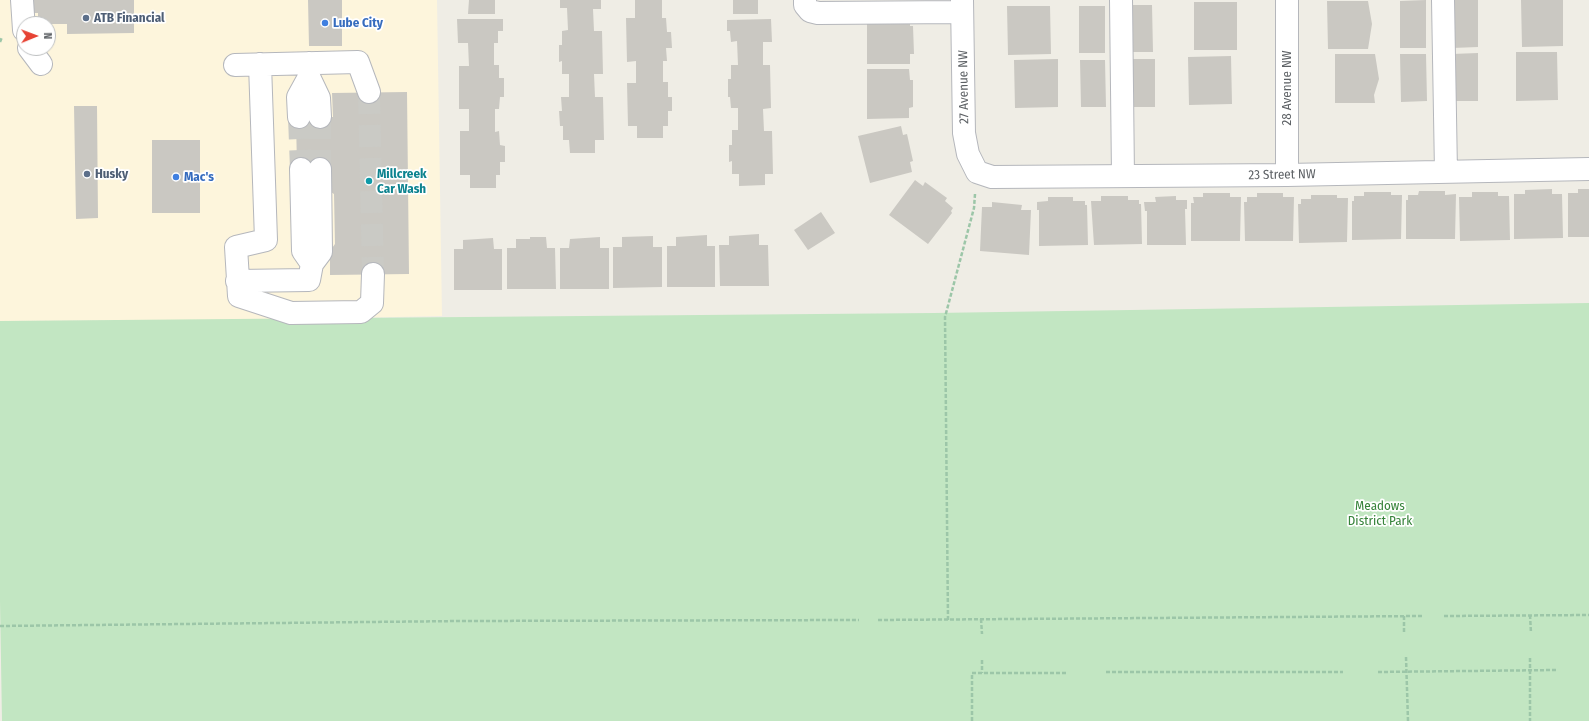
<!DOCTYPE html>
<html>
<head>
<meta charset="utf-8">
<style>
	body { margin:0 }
	#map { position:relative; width:1589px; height:721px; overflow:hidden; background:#efede5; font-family:"Fira Sans Condensed",sans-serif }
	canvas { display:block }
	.north { position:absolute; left:16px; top:16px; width:40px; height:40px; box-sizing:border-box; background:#fff; border:1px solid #bec0c1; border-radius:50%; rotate:89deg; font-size:11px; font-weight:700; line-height:16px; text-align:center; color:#5d6165 }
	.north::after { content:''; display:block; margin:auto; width:14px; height:18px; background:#e64334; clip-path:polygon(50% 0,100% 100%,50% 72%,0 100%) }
</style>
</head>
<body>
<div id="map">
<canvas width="1589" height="721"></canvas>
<div class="north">N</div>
</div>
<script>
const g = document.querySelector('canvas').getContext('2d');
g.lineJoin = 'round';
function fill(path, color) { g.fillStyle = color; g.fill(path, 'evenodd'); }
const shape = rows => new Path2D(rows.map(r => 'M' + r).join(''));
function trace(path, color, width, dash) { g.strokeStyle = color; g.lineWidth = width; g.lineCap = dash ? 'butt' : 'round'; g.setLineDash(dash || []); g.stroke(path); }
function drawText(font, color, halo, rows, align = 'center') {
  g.font = font + ' "Fira Sans Condensed",sans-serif'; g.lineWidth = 3.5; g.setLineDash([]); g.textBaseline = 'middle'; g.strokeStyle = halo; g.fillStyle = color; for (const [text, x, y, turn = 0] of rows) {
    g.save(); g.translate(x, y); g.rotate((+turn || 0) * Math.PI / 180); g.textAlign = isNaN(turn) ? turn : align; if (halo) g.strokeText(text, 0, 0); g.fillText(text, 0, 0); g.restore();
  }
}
const commercial = shape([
	[0,0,437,0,442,316,253,320,0,321],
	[24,24,48,24,48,48,24,48]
]);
const green = shape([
	[1589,303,1589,721,2,721,0,601,0,321,934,313]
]);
const building = shape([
	[26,0,134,0,134,33,67,34,67,24,38,24,38,13,26,13],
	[308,0,342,0,342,46,309,46],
	[469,0,495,0,495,14,468,14],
	[560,0,601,0,601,9,593,9,594,31,602,31,603,74,594,74,595,97,603,97,604,140,595,140,595,153,570,153,569,140,563,140,563,126,560,126,559,111,562,111,561,97,569,97,569,74,562,74,562,61,559,62,559,45,562,45,562,31,568,30,567,8,560,8],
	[635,0,662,0,662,18,666,18,667,32,671,32,672,48,666,48,667,61,663,61,663,82,668,82,668,97,672,97,672,111,668,111,668,126,663,126,663,138,637,138,637,126,628,126,627,83,636,83,636,61,627,62,626,18,635,18],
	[733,0,758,0,758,14,733,14],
	[1426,0,1426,48,1400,48,1400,1],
	[1452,0,1478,0,1478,47,1452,48],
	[1521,0,1563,0,1563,46,1522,47],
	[1327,1,1368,1,1372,24,1368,49,1328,49],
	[1194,2,1237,2,1237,50,1194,50],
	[1131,5,1152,5,1153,52,1131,52],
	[1007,6,1050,6,1051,54,1008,55],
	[1079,6,1105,6,1105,53,1079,53],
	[910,15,910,26,913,26,914,54,910,54,910,64,867,64,867,16],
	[457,19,503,19,503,31,498,31,498,43,494,43,494,65,499,65,499,78,504,78,504,97,500,97,499,109,495,109,495,132,499,131,500,145,505,146,505,162,500,162,500,175,496,175,496,188,470,188,470,175,460,175,460,131,469,131,469,109,459,109,459,66,469,66,468,43,458,43],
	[771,19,772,42,763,42,763,65,770,65,771,108,763,109,764,131,772,131,773,174,765,174,765,185,739,186,739,174,732,174,732,161,729,162,729,145,732,145,732,130,738,130,738,108,731,108,730,97,728,97,728,79,731,79,731,65,738,65,737,41,731,42,730,31,727,31,727,20],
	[1516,52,1557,52,1558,100,1516,101],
	[1478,53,1478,101,1453,101,1452,54],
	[1335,54,1375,54,1379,79,1374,95,1375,103,1335,103],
	[1400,54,1426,54,1427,101,1401,102],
	[1231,56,1232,104,1189,105,1188,57],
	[1058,59,1058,107,1015,108,1014,60],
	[1132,59,1155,59,1155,107,1132,107],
	[1080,60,1105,60,1106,107,1081,107],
	[867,69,909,69,910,80,913,80,913,107,909,108,909,118,867,119],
	[407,92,409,274,330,275,330,251,335,244,334,194,297,169,296,118,333,117,332,93],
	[74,106,97,106,98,218,76,219],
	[901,126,903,135,907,134,913,161,910,162,912,172,870,183,858,136],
	[152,140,200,140,200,213,152,213],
	[915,180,923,186,925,182,947,198,945,201,953,208,951,211,952,213,928,244,889,215],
	[1552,189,1552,194,1562,194,1563,238,1514,239,1514,194,1525,194,1525,190],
	[1578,189,1589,189,1589,237,1568,237,1568,193,1578,193],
	[1419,191,1445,191,1445,195,1456,194,1455,239,1406,239,1406,200,1408,200,1408,195,1418,195],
	[1364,192,1391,192,1391,195,1402,195,1401,239,1352,240,1352,201,1354,201,1354,196,1364,196],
	[1472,192,1498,192,1498,196,1509,196,1510,240,1460,241,1459,197,1472,197],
	[1203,193,1230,193,1230,197,1241,197,1240,241,1191,241,1191,203,1194,203,1193,197,1203,197],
	[1257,193,1283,193,1283,197,1294,197,1293,241,1245,241,1244,202,1247,202,1247,197,1257,197],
	[1311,195,1337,195,1337,198,1348,198,1347,242,1299,243,1298,204,1301,204,1301,199,1311,199],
	[1101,196,1128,196,1128,200,1139,200,1139,204,1141,204,1142,244,1094,245,1091,201,1101,201],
	[1176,196,1176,200,1187,200,1187,209,1185,209,1186,245,1147,245,1147,211,1145,211,1144,202,1156,202,1155,197],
	[1048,197,1073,197,1073,201,1085,201,1085,205,1087,205,1088,245,1039,246,1039,210,1037,210,1037,202,1048,201],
	[992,202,1022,205,1021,210,1031,210,1029,255,980,251,982,207,992,207],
	[821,212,835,233,808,250,794,230],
	[759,234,759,245,768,245,769,286,720,286,719,245,729,245,729,236],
	[707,235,707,246,715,246,715,287,667,287,667,246,676,246,676,237],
	[653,236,653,247,662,247,662,287,613,288,613,247,622,247,622,237],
	[530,237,546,237,547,248,555,248,556,289,507,289,507,248,516,248,516,239,530,239],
	[600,237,600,248,609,248,609,289,560,289,560,248,569,248,570,239],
	[493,238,494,249,502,249,502,290,454,290,454,249,463,249,463,240]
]);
const minorTunnel = shape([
	[369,92,373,274],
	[299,117,301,169],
	[320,117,320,169]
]);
const path = shape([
	[0,42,2,37],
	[1530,615,1531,633],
	[1404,616,1404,632],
	[1444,616,1589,615],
	[981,619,982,634],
	[878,620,1423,616],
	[948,620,945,317,974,208,975,194],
	[0,626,461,621,859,620],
	[1406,657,1408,721],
	[1530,658,1530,721],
	[982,660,982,673],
	[1106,672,1343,672],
	[1378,672,1556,670],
	[972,721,972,673,1068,673]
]);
const minor = shape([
	[22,0,24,30],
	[805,0,805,5,810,11,818,13,962,12],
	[962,0,964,133,968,154,977,172,992,177,1287,175,1589,169],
	[1121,0,1123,176],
	[1287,0,1287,175],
	[1443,0,1446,172],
	[29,48,41,64],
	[309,63,309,77,319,98,320,117],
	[260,64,266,240,236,247,239,296,291,313,361,312,372,303,373,274],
	[235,65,358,62,369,92],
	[299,117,298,97,309,77],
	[312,264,321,252,320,169],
	[237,281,309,280,312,264,303,251,301,169]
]);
const markers = [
	[86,18,4,"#5c6f8a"],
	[325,23,4,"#3f7fe0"],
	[87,174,4,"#5c6f8a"],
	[176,177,4,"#3f7fe0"],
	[369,181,4,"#0f9aa8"]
];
const serviceNames = [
	["ATB Financial",94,18],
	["Husky",95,174]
];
const shopNames = [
	["Lube City",333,23],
	["Mac's",184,177]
];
const streetNames = [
	["27 Avenue NW",964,87,-91],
	["28 Avenue NW",1287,88,-90],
	["23 Street NW",1282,175,-1]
];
const cultureNames = [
	["Millcreek",377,174],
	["Car Wash",377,189]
];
const parkNames = [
	["Meadows",1380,506],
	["District Park",1380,521]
];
fill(commercial, '#fdf5dc');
fill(green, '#c2e6c2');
fill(building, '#cac8c2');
trace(minorTunnel, '#cacac5', 22, [22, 11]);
trace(minor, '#b5b7bc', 24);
trace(path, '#9cc6a8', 2.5, [4, 2]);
trace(minor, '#fff', 22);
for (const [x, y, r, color] of markers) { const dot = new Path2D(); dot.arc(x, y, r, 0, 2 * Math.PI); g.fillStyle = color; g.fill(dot); trace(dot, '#fff', 1.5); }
drawText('bold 13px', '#4e5e75', '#fff', serviceNames, 'left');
drawText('bold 13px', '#366cbe', '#fff', shopNames, 'left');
drawText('13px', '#5d6165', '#fff', streetNames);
drawText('bold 13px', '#0d838f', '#fff', cultureNames, 'left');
drawText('13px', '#36833a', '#fff', parkNames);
</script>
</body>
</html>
